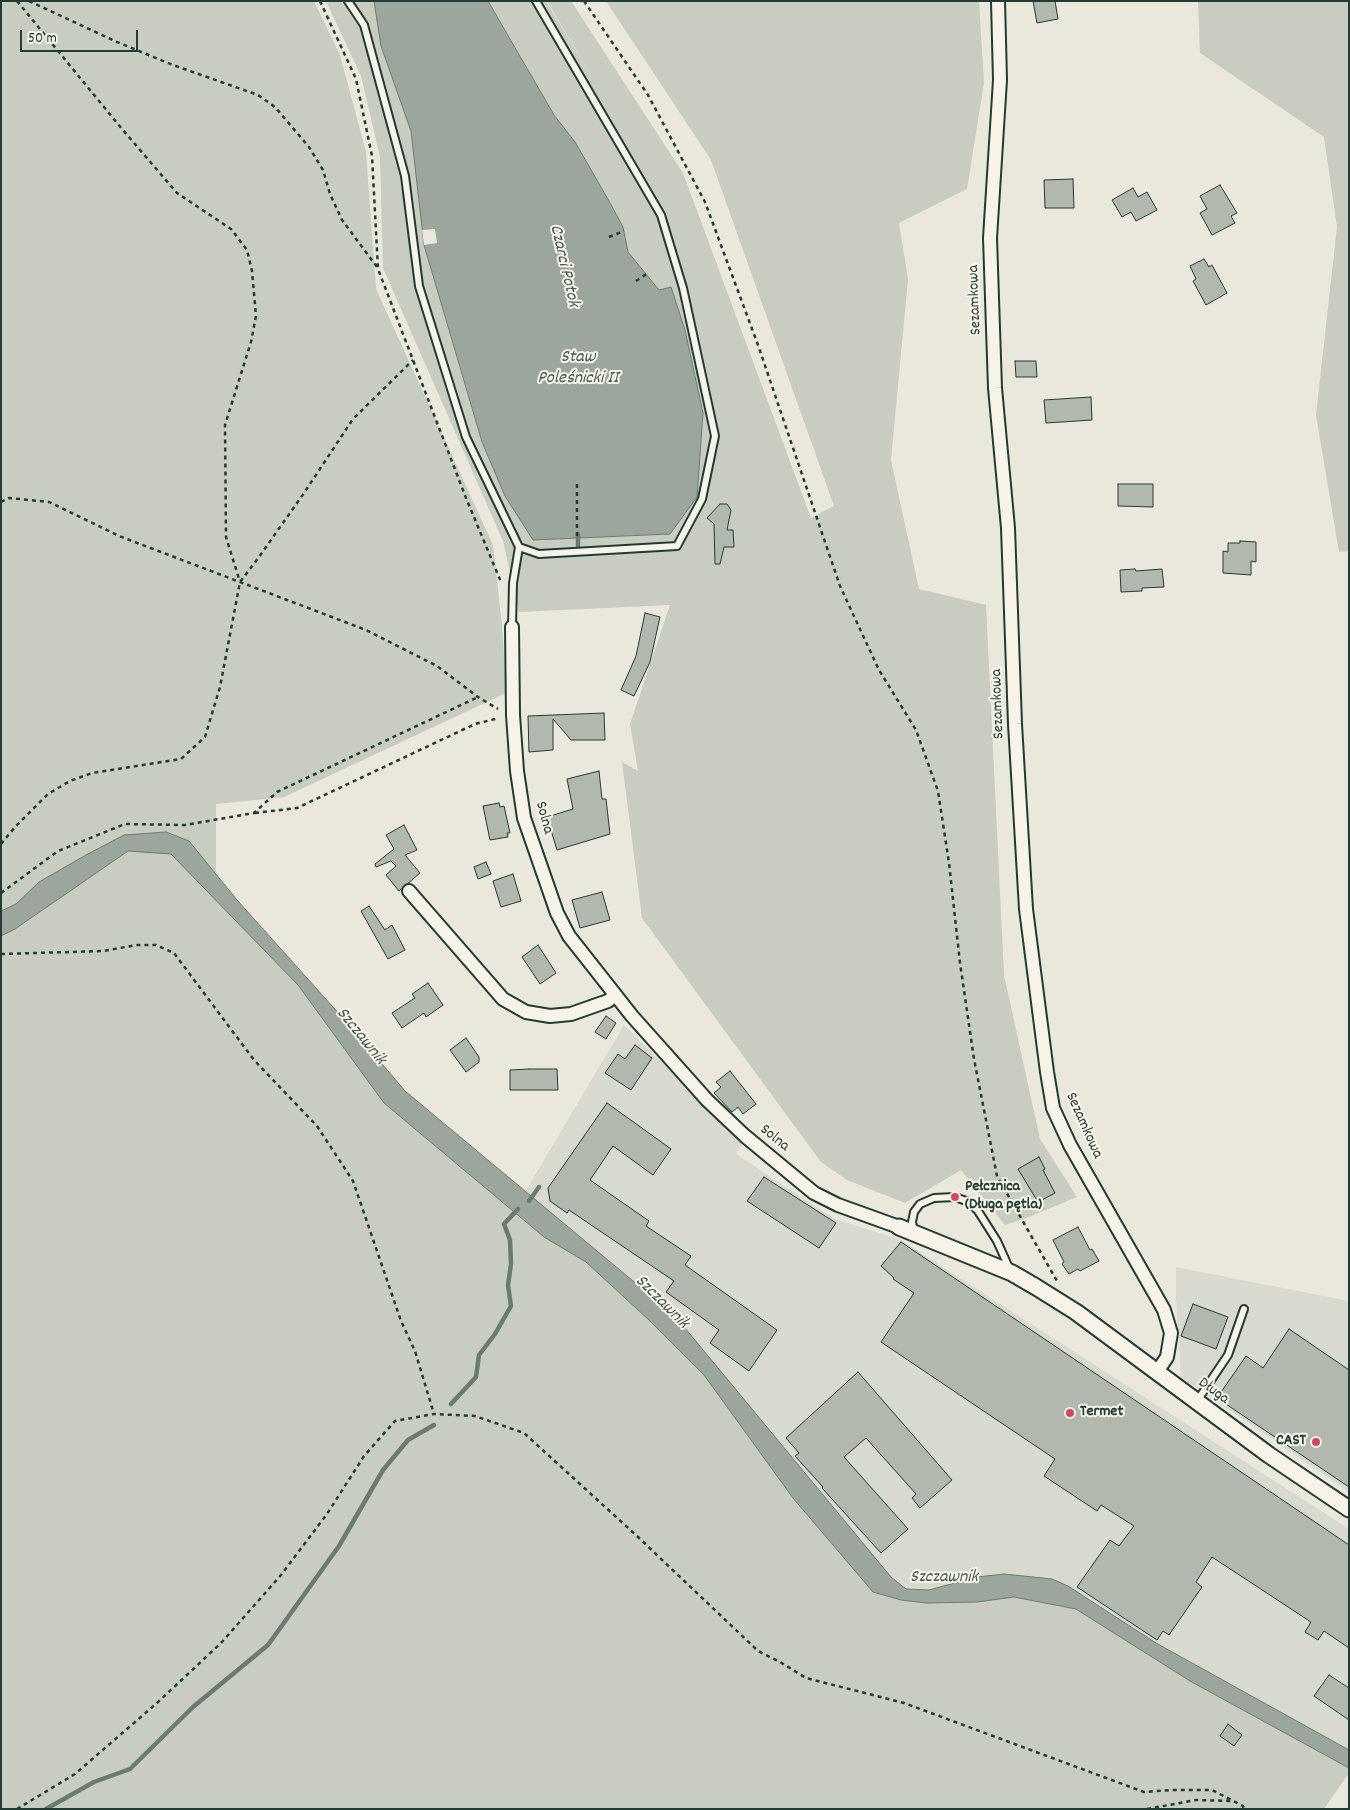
<!DOCTYPE html>
<html>
<head>
<meta charset="utf-8">
<style>
	body { margin:0 }
	#map { position:relative; width:1350px; height:1810px; overflow:hidden; background:#eae8dd; font-family:Dekko,sans-serif }
	canvas { display:block }
	.frame { position:absolute; inset:0; border:2px solid #1f3d34; pointer-events:none }
	.scale { position:absolute; left:20px; top:30px; width:118px; height:22px; box-sizing:border-box; border:2px solid #1f3d34; border-top:0; padding-left:6px; font-size:15px; line-height:18px; white-space:nowrap; color:#1f3d34; -webkit-text-stroke:4px #f7f3e8; paint-order:stroke }
</style>
</head>
<body>
<div id="map">
<canvas width="1350" height="1810"></canvas>
<div class="frame"></div>
<div class="scale">50 m</div>
</div>
<script>
const g = document.querySelector('canvas').getContext('2d');
g.lineJoin = 'round';
function fill(path, color) { g.fillStyle = color; g.fill(path, 'evenodd'); }
const shape = rows => new Path2D(rows.map(r => 'M' + r).join(''));
function trace(path, color, width, dash) { g.strokeStyle = color; g.lineWidth = width; g.lineCap = dash ? 'butt' : 'round'; g.setLineDash(dash || []); g.stroke(path); }
function drawText(font, color, halo, rows, align = 'center') {
  g.font = font + ' Dekko,sans-serif'; g.lineWidth = 4; g.setLineDash([]); g.textBaseline = 'middle'; g.strokeStyle = halo; g.fillStyle = color; for (const [text, x, y, turn = 0] of rows) {
    g.save(); g.translate(x, y); g.rotate((+turn || 0) * Math.PI / 180); g.textAlign = isNaN(turn) ? turn : align; if (halo) g.strokeText(text, 0, 0); g.fillText(text, 0, 0); g.restore();
  }
}
const built = shape([
	[624,1025,743,1144,736,1154,835,1219,901,1240,1349,1529,1349,1750,1156,1643,1087,1597,977,1577,929,1590,906,1589,891,1577,525,1192],
	[1176,1267,1349,1301,1349,1492,1181,1377,1176,1297]
]);
const green = shape([
	[1,1,314,1,340,55,366,152,376,289,493,545,502,625,506,693,284,797,216,804,216,899,298,985,384,1103,544,1237,586,1262,650,1321,704,1375,793,1498,873,1591,927,1603,977,1602,1013,1597,1076,1609,1190,1681,1349,1768,1349,1773,1324,1809,1,1809],
	[326,1,374,1,381,46,411,131,424,245,459,366,482,442,505,496,533,540,670,534,703,412,685,330,671,287,659,290,628,252,624,231,609,201,575,142,554,115,488,1,546,1,592,77,547,1,571,1,683,173,811,518,834,506,711,160,606,1,979,1,984,83,967,189,899,223,908,279,891,460,919,589,986,605,1004,975,1040,1139,1077,1197,1029,1217,1005,1225,961,1170,905,1203,847,1180,821,1162,642,918,622,762,638,771,630,724,670,605,519,612,503,541,383,268,380,157,361,76],
	[1198,1,1349,1,1349,551,1339,552,1316,415,1337,227,1324,137,1200,53]
]);
const water = shape([
	[374,1,488,1,554,115,575,142,609,201,623,227,628,252,659,290,671,287,685,330,703,413,697,497,670,534,533,540,505,496,482,442,424,245,411,131,381,46,374,1],
	[166,832,189,841,237,900,350,1026,405,1091,675,1316,891,1577,906,1589,929,1590,977,1577,1004,1574,1052,1579,1068,1586,1156,1643,1349,1750,1349,1768,1190,1681,1076,1609,1014,1597,977,1602,927,1603,901,1600,873,1592,793,1498,704,1375,650,1321,586,1262,544,1237,384,1103,298,985,171,854,128,851,15,929,1,936,1,911,16,904,39,882,86,855,124,835,166,832]
]);
const pier = shape([
	[435,229,437,243,424,245,422,230]
]);
const stream = shape([
	[578,534,578,546],
	[529,1201,539,1187],
	[451,1404,476,1377,479,1355,495,1334,511,1306,508,1285,511,1264,510,1240,504,1224,518,1209],
	[46,1809,94,1782,130,1769,193,1707,268,1645,339,1546,383,1470,408,1440,434,1425]
]);
const building = shape([
	[1033,1,1055,1,1058,19,1037,23,1033,1],
	[1073,179,1074,208,1045,208,1044,180,1073,179],
	[1220,185,1237,213,1231,216,1235,223,1212,235,1200,213,1207,209,1200,196,1220,185],
	[1133,188,1138,197,1147,192,1157,210,1136,221,1131,212,1122,217,1112,200,1133,188],
	[1204,259,1209,267,1212,265,1227,293,1206,305,1193,281,1196,279,1190,266,1204,259],
	[1015,361,1036,361,1037,377,1016,377,1015,361],
	[1091,397,1092,420,1046,423,1044,400,1091,397],
	[1118,484,1153,484,1153,507,1118,506,1118,484],
	[720,504,727,504,731,510,727,530,733,530,734,547,724,547,720,564,715,564,714,524,707,518,720,504],
	[1240,541,1256,542,1256,562,1251,561,1251,575,1223,573,1223,551,1228,552,1228,543,1240,543,1240,541],
	[1135,569,1136,571,1162,569,1164,587,1142,588,1142,591,1121,592,1120,570,1135,569],
	[645,613,660,617,650,662,634,696,621,690,636,656,645,613],
	[604,713,605,740,571,740,553,719,553,750,529,752,528,716,604,713],
	[599,771,602,799,606,799,610,834,557,850,547,817,573,809,567,779,599,771],
	[499,803,500,807,504,806,510,833,507,833,508,837,490,840,483,806,499,803],
	[404,825,417,850,405,855,420,873,399,891,386,875,396,866,391,861,376,867,375,864,394,849,386,835,404,825],
	[486,862,491,874,478,879,474,867,486,862],
	[513,874,521,901,501,907,493,881,513,874],
	[602,892,610,920,580,928,572,900,602,892],
	[369,906,385,930,392,925,405,950,388,959,361,911,369,906],
	[538,945,556,973,540,984,522,957,538,945],
	[428,983,443,1005,426,1017,424,1013,402,1028,392,1013,415,998,412,994,428,983],
	[606,1016,616,1023,606,1039,595,1032,606,1016],
	[466,1038,479,1057,479,1062,466,1072,450,1050,466,1038],
	[635,1045,652,1058,631,1090,605,1073,618,1054,625,1059,635,1045],
	[529,1069,557,1069,558,1090,510,1090,510,1070,529,1069],
	[730,1071,756,1104,743,1114,738,1107,732,1112,714,1093,721,1087,716,1082,730,1071],
	[607,1103,671,1149,653,1175,613,1146,590,1180,649,1221,646,1226,691,1256,685,1265,777,1330,749,1371,710,1343,719,1330,666,1292,674,1281,569,1210,567,1213,550,1201,548,1188,607,1103],
	[1039,1157,1045,1169,1043,1170,1055,1193,1038,1202,1018,1169,1039,1157],
	[764,1177,836,1223,819,1248,747,1201,764,1177],
	[1078,1227,1090,1250,1092,1249,1099,1261,1080,1271,1078,1269,1069,1274,1062,1264,1064,1262,1053,1240,1078,1227],
	[901,1242,1349,1545,1349,1648,1324,1631,1318,1640,1305,1632,1311,1622,1212,1557,1196,1582,1202,1587,1169,1635,1163,1631,1157,1640,1077,1587,1110,1540,1119,1546,1134,1526,1101,1505,1097,1511,1044,1476,1055,1459,881,1342,914,1293,893,1279,894,1278,881,1266,901,1242],
	[1193,1304,1228,1317,1216,1349,1181,1336,1193,1304],
	[1289,1329,1349,1370,1349,1487,1217,1398,1246,1356,1263,1368,1289,1329],
	[858,1372,952,1480,920,1508,912,1498,916,1494,866,1438,844,1457,908,1529,881,1553,822,1488,823,1487,795,1456,799,1453,786,1438,858,1372],
	[1329,1675,1349,1688,1349,1720,1314,1696,1329,1675],
	[1228,1724,1242,1735,1234,1746,1220,1736,1228,1724]
]);
const path = shape([
	[17,1,122,129,177,193,231,229,247,250,252,271,256,316,251,342,225,425,226,537,240,582],
	[29,1,117,42,173,65,258,95,275,107,309,147,323,170,330,194,342,220,377,267],
	[320,1,356,79,372,156,378,269,466,498,501,582],
	[584,1,648,95,705,202,758,345,840,586,879,670,916,730,938,791,949,863,960,963,974,1059,997,1176,1057,1281],
	[609,237,624,231],
	[636,281,648,273],
	[577,484,577,536],
	[1,502,9,498,49,502,119,536,366,630,437,666,478,697,498,709],
	[255,813,297,808,475,724,499,718],
	[1,844,15,827,48,794,70,781,92,773,181,759,205,737,220,687,240,582,259,557,304,493,353,419,413,360],
	[1,893,58,851,125,824,185,825,254,813,277,792,478,697],
	[1,954,104,951,136,945,156,945,174,953,254,1060,317,1126,353,1181,401,1321,415,1351,434,1414],
	[17,1809,75,1774,157,1703,221,1643,281,1575,327,1514,364,1456,395,1421,434,1414,475,1416,524,1433,637,1536,758,1651,780,1662,806,1678,904,1703,1144,1792,1171,1790,1212,1790,1243,1806,1244,1809],
	[1147,1809,1196,1800,1233,1801]
]);
const service = shape([
	[348,1,364,25,405,176,419,286,466,437,519,547,513,583,512,627],
	[519,547,539,554,677,546,702,499,715,436,683,288,661,215,536,1],
	[914,1233,912,1222,914,1212,920,1204,934,1198,955,1197,969,1202,978,1211,997,1241,1010,1270],
	[1197,1401,1228,1355,1244,1309]
]);
const minor = shape([
	[998,1,1000,80,990,238,995,388,1008,528,1015,724,1026,909,1047,1072,1053,1108,1070,1145,1164,1310,1171,1333,1167,1357,1157,1372],
	[512,627,513,715,517,771,524,818,557,913,569,936,632,1016,707,1100,745,1136,814,1193,838,1205,899,1227],
	[409,891,503,999,526,1012,550,1016,571,1014,608,1001,614,996]
]);
const tertiary = shape([
	[899,1227,1012,1273,1036,1287,1076,1312,1269,1455,1349,1509]
]);
const markers = [
	[955,1197,5,"#d1495b"],
	[1070,1413,5,"#d1495b"],
	[1316,1442,5,"#d1495b"]
];
const streetNames = [
	["Sezamkowa",976,300,-92],
	["Sezamkowa",999,704,-92],
	["Solna",543,818,75],
	["Sezamkowa",1083,1126,66],
	["Solna",774,1139,39],
	["Długa",1213,1392,36]
];
const poiNames = [
	["Pełcznica",965,1188],
	["(Długa pętla)",965,1206],
	["Termet",1080,1413],
	["CAST",1306,1442,"right"]
];
const waterNames = [
	["Czarci Potok",563,266,77],
	["Staw",578,359],
	["Poleśnicki II",578,380],
	["Szczawnik",360,1037,51],
	["Szczawnik",661,1303,45],
	["Szczawnik",944,1579]
];
fill(built, '#d9dacf');
fill(green, '#c8ccc1');
fill(water, '#9ca69c');
trace(water, '#6a7c72', 1);
fill(pier, '#eae8dd');
trace(stream, '#6a7c72', 4.5);
fill(building, '#b2b8ae');
trace(building, '#1f3d34', 1);
trace(service, '#1f3d34', 10);
trace(minor, '#1f3d34', 16);
trace(tertiary, '#1f3d34', 19);
trace(path, '#1f3d34', 2.5, [4, 4]);
trace(service, '#f7f3e8', 6);
trace(minor, '#f7f3e8', 12);
trace(tertiary, '#f7f3e8', 15);
for (const [x, y, r, color] of markers) { const dot = new Path2D(); dot.arc(x, y, r, 0, 2 * Math.PI); g.fillStyle = color; g.fill(dot); trace(dot, '#f7f3e8', 2); }
drawText('16px', '#1f3d34', '#f7f3e8', streetNames);
drawText('bold 16px', '#1f3d34', '#f7f3e8', poiNames, 'left');
drawText('italic 18px', '#445c53', '#f7f3e8', waterNames);
</script>
</body>
</html>
